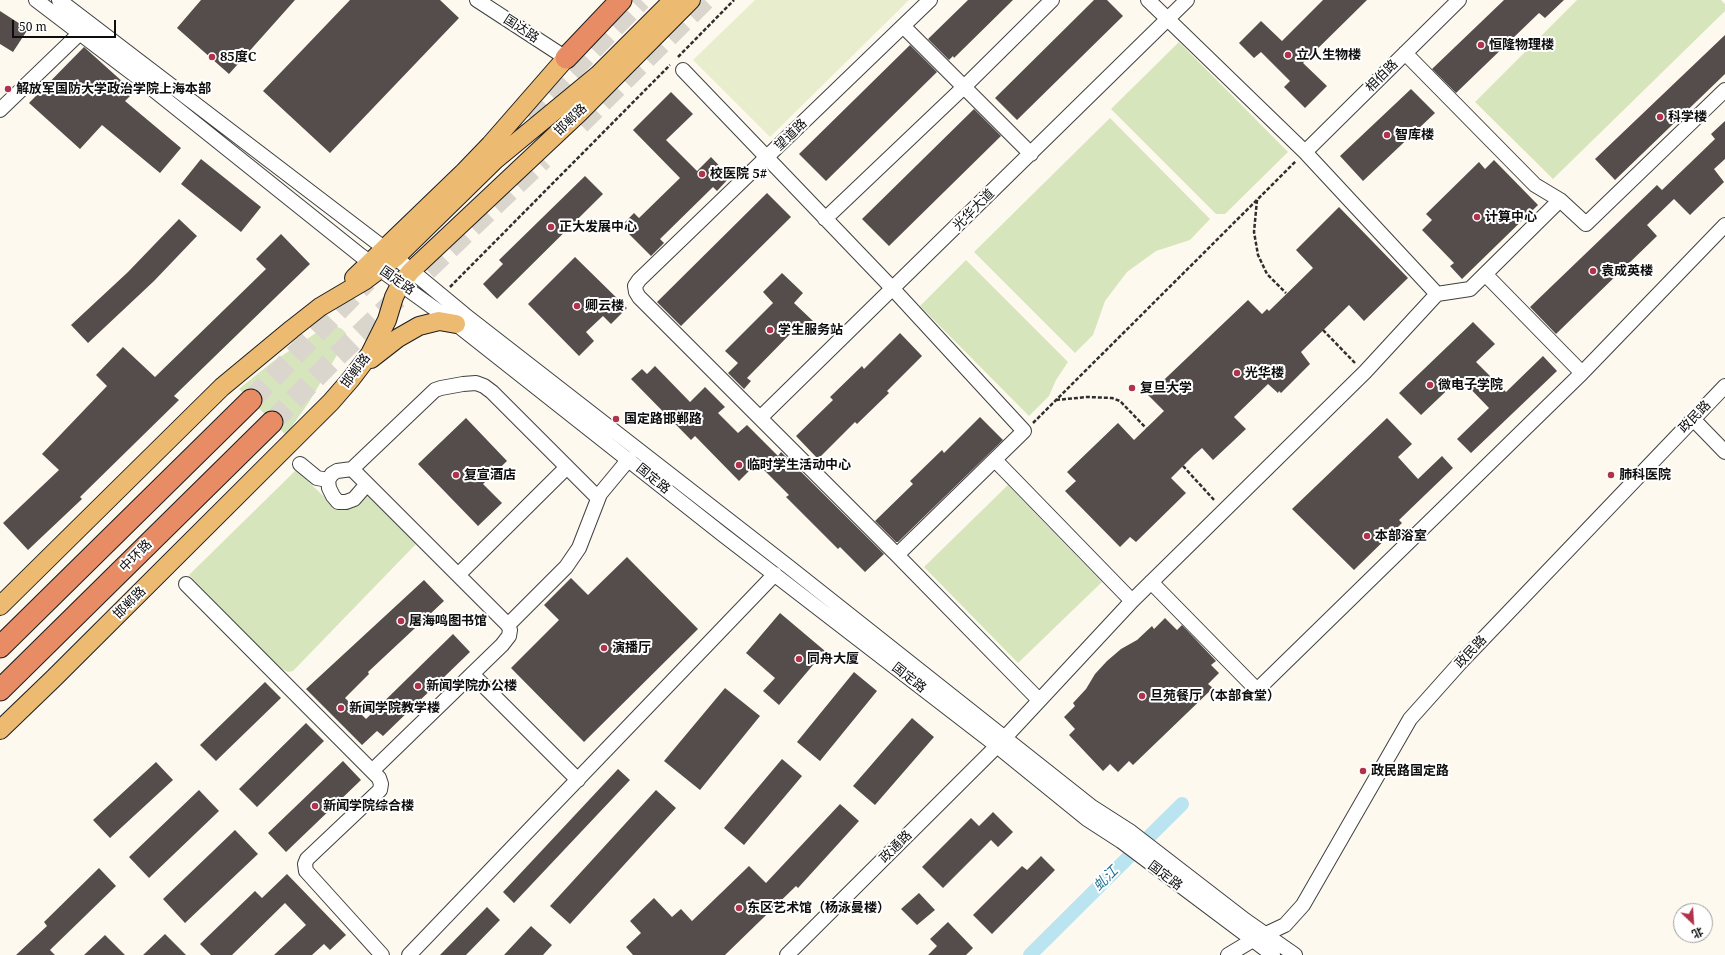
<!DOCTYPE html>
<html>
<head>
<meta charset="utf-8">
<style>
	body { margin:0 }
	#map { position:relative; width:1725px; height:955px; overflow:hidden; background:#fef9ef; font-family:"Noto Serif","Noto Sans SC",serif }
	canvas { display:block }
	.north { position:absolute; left:1673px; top:903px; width:40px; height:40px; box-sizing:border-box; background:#fff; border:1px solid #9e9e9e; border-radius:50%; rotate:155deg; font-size:11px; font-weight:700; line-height:16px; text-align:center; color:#0d0d0d }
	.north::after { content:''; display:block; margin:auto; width:14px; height:18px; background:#b1324b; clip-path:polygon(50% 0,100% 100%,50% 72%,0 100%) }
	.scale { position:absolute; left:12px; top:20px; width:104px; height:18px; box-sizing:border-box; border:2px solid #0d0d0d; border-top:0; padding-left:5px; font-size:12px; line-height:14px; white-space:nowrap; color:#0d0d0d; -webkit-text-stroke:3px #fff; paint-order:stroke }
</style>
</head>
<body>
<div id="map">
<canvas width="1725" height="955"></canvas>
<div class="north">北</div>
<div class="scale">50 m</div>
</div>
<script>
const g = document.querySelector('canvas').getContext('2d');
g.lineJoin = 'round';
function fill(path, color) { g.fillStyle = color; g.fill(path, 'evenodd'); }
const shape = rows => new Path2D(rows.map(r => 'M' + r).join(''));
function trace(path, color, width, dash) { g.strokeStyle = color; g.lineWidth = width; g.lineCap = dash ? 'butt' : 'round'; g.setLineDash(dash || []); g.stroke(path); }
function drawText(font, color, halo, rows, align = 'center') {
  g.font = font + ' "Noto Serif","Noto Sans SC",serif'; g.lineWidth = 4; g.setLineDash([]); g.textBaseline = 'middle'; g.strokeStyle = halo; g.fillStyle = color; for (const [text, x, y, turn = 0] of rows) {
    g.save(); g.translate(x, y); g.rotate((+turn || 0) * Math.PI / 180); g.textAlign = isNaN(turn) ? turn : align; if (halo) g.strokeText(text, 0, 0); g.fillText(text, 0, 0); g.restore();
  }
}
const green = shape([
	[1577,0,1721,0,1725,4,1725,11,1553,179,1475,102],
	[1179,42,1288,152,1225,214,1216,214,1111,109],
	[1110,118,1210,219,1190,240,1156,251,1127,272,1105,301,1093,335,1075,353,974,252],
	[966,260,1068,362,1056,380,1049,396,1029,416,920,306],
	[333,325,342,329,346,333,346,340,309,402,286,435,239,389,271,363,325,327],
	[296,470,335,507,340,509,346,509,353,507,367,494,416,544,293,671,288,672,280,668,189,575],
	[1008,485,1102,582,1018,663,924,567]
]);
const pitch = shape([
	[755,0,909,0,770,137,693,60]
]);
const canal = shape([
	[1030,955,1182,804]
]);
const building = shape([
	[201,0,295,0,229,74,177,28],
	[350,0,440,0,459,18,330,153,263,91],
	[968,0,1013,0,954,58,953,56,949,60,928,39],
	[1094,0,1107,0,1123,16,1017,120,995,98],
	[1323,0,1367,0,1303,63,1327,86,1305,108,1284,87,1290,81,1261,52,1254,58,1239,43,1261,21,1282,41],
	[1504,0,1564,0,1545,18,1539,13,1456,93,1432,69],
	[0,11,28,29,13,52,0,44],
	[1725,35,1725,74,1615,180,1595,159],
	[910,45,937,72,826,181,799,154],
	[84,47,134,92,125,101,181,148,160,173,102,125,80,149,29,103],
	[1411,89,1435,113,1363,181,1340,156],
	[671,92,693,114,666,140,697,171,711,157,730,177,717,191,713,187,660,239,664,243,651,256,621,226,634,213,639,218,680,178,633,130],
	[974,109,1001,136,889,246,862,219],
	[1725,121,1725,159,1714,169,1724,182,1690,215,1674,199,1647,225,1657,236,1556,334,1530,307,1657,185,1662,190,1715,139,1711,134],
	[201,159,261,207,241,232,181,184],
	[1494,160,1538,205,1462,279,1450,266,1454,263,1422,230,1432,220,1426,214,1479,162,1485,169],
	[585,176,603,194,497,299,483,284,503,264,499,260],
	[767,193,791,217,681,326,657,302],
	[1339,207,1408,278,1364,321,1349,305,1301,352,1310,364,1281,393,1279,391,1278,393,1268,384,1234,417,1246,429,1213,460,1202,448,1194,455,1171,478,1186,493,1136,542,1130,537,1120,547,1065,491,1076,481,1067,472,1118,423,1134,440,1164,411,1148,395,1248,300,1262,314,1267,309,1269,311,1313,268,1296,250],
	[179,219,197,236,154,281,88,343,71,325,128,272],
	[281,234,310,264,174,396,179,400,80,497,82,499,28,550,3,523,59,470,42,454,107,386,96,375,123,347,155,377,266,269,256,259],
	[575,257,627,308,611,324,603,316,586,332,594,341,579,356,528,304],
	[782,273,803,293,794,303,813,321,802,333,796,328,747,378,751,381,744,389,728,373,738,363,725,351,773,303,763,292],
	[1473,322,1495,344,1476,362,1506,392,1543,356,1557,371,1471,453,1457,439,1489,408,1460,378,1421,415,1399,393],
	[900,333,922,356,887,391,889,393,857,424,855,422,818,459,796,436,833,400,830,397,862,366,864,369],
	[655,366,690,402,705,387,725,407,718,413,738,433,747,425,778,456,781,452,884,554,865,572,840,547,838,549,786,497,789,495,757,463,739,481,695,436,691,440,631,379,642,369,647,374],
	[980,417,1003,440,898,542,896,542,875,521,913,484,910,481,942,450,944,453],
	[466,418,507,461,483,484,502,503,478,526,418,464],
	[1387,418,1412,444,1398,457,1418,479,1442,456,1453,468,1399,520,1402,523,1354,570,1292,509],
	[627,557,698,629,584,742,511,668,559,620,544,605,571,578,588,595],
	[424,580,444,601,368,672,369,674,345,698,366,719,453,634,470,652,383,736,377,731,362,745,306,689],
	[780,613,825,651,779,705,763,691,775,678,746,653],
	[1165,618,1177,630,1182,625,1216,661,1211,665,1219,673,1208,684,1213,688,1133,765,1129,761,1118,772,1110,764,1103,771,1069,735,1075,729,1064,717,1075,706,1073,703,1086,689,1095,674,1107,661,1121,649,1137,640,1152,626,1154,629],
	[854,672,877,691,820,761,797,742],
	[265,682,281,698,216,761,200,745],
	[725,688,760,716,700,790,664,761],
	[912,718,934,737,875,805,853,786],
	[306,723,324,741,257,807,239,789],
	[782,759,802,776,744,845,724,828],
	[343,761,361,780,286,852,268,833],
	[156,762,173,780,110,838,93,820],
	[618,769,630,780,514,903,503,892],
	[199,790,219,811,149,878,129,857],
	[656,790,676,808,570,924,550,906],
	[840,804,859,821,798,888,796,886,725,955,633,955,626,947,641,933,630,921,654,898,672,917,681,909,692,921,749,866,766,883],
	[993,812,1013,832,998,847,991,840,943,888,922,867,971,818,979,826],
	[235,830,258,854,185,923,163,899],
	[1041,856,1055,870,992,934,973,915,1022,866,1027,870],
	[99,868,116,886,50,950,55,955,16,955,47,926,44,922],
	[287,874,346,935,330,950,324,944,312,955,274,955,306,925,285,903,232,955,211,955,200,944,255,891,262,898],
	[919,893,935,910,917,925,901,909],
	[487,907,500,920,466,955,440,955],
	[948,922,973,948,966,955,928,955,937,946,930,939],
	[531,926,552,945,543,955,504,955],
	[165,934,186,955,143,955],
	[105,935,125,955,84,955]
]);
const highwayTunnel = shape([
	[580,124,705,0],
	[506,138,641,0],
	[251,400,367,281],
	[272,422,334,359,543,159]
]);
const path = shape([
	[678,57,734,0],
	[1257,200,1254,232,1258,255,1267,274,1286,293],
	[450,287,670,65],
	[1323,330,1355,363],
	[1056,400,1087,397,1112,398,1120,401,1146,428],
	[1033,423,1296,161],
	[1183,466,1215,501]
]);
const minor = shape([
	[36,0,145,83,360,255,456,324,722,534,997,746,1087,819,1121,841,1273,955],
	[59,0,384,248,465,315,789,567,1092,807,1131,832,1245,920,1295,955],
	[477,0,566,58],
	[930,0,639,280,635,286,636,292,639,297,897,555,1039,700],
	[1148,0,1305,152,1437,294],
	[903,26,1031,154],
	[1405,53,1535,185,1560,200],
	[683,70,893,289,1024,431,897,555],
	[0,110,81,32,85,25],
	[1305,152,1459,0],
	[825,219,965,86,1052,0],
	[1485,274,1582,373],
	[760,418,1187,0],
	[1693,419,1725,452],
	[995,460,1132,601],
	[300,464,317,478,328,480],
	[352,469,435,390,441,388,463,384,476,383,484,386,492,392,598,498],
	[367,484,354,499,346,502,338,502,333,496,329,488,328,480,332,474,337,471,352,469,508,625,510,630,509,636,502,645,373,770],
	[458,575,567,467],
	[1151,582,1257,690,1582,373,1725,225],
	[186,584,379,778,381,784,380,790,307,859,305,864,306,871,382,955],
	[508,625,566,567,579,548,600,494,629,459],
	[472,674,578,780],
	[409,955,775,574],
	[787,955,997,746,1132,601,1365,372,1437,294,1470,289,1560,200,1586,224,1725,90],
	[1228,955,1253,940,1285,925,1303,905,1410,719,1460,663,1725,386]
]);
const major = shape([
	[354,278,464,172,490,145,566,58],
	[371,359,398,338,419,326,439,321,456,324],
	[0,606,222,387,292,329,320,307,364,281,396,257,495,160,598,75,673,0],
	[0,730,54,678,331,402,351,379,370,354,387,320,394,297,401,283,411,271,579,113,691,0]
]);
const highway = shape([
	[566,58,621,0],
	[0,647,251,400],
	[0,690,272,422]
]);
const markers = [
	[1481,45,4,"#b1324b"],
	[1288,55,4,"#b1324b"],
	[212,57,4,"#b1324b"],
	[8,89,4,"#b1324b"],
	[1660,117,4,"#b1324b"],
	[1387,135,4,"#b1324b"],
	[702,174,4,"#b1324b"],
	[1477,217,4,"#b1324b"],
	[551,227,4,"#b1324b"],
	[1593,271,4,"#b1324b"],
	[577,306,4,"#b1324b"],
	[770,330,4,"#b1324b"],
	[1237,373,4,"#b1324b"],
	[1430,385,4,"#b1324b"],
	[1132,388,4,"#b1324b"],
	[616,419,4,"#b1324b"],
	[739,465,4,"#b1324b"],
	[456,475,4,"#b1324b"],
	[1611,475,4,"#b1324b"],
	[1367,536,4,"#b1324b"],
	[401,621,4,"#b1324b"],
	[604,648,4,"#b1324b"],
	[799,659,4,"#b1324b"],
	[418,686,4,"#b1324b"],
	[1142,696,4,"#b1324b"],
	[341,708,4,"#b1324b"],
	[1363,771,4,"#b1324b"],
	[315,806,4,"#b1324b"],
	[739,908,4,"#b1324b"]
];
const streetNames = [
	["国达路",521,29,33],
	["相伯路",1382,76,-45],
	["邯郸路",571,120,-44],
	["望道路",791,135,-44],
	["光华大道",974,210,-45],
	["国定路",397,281,35],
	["邯郸路",356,371,-53],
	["政民路",1695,417,-46],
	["国定路",653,479,39],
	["中环路",136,556,-45],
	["邯郸路",130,603,-45],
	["政民路",1471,652,-47],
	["国定路",909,678,38],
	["政通路",896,847,-45],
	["国定路",1165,876,37]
];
const poiNames = [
	["恒隆物理楼",1489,45],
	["立人生物楼",1296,55],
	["85度C",220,57],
	["解放军国防大学政治学院上海本部",16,89],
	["科学楼",1668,117],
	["智库楼",1395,135],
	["校医院 5#",710,174],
	["计算中心",1485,217],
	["正大发展中心",559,227],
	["袁成英楼",1601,271],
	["卿云楼",585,306],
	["学生服务站",778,330],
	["光华楼",1245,373],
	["微电子学院",1438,385],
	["复旦大学",1140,388],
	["国定路邯郸路",624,419],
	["临时学生活动中心",747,465],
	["复宣酒店",464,475],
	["肺科医院",1619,475],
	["本部浴室",1375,536],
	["屠海鸣图书馆",409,621],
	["演播厅",612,648],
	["同舟大厦",807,659],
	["新闻学院办公楼",426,686],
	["旦苑餐厅（本部食堂）",1150,696],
	["新闻学院教学楼",349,708],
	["政民路国定路",1371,771],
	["新闻学院综合楼",323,806],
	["东区艺术馆（杨泳曼楼）",747,908]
];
const waterNames = [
	["虬江",1106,879,-45]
];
fill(green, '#d7e5bc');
fill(pitch, '#e7edcd');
trace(canal, '#b9e4f0', 14);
fill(building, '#554d4b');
trace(highwayTunnel, '#dad6cd', 21, [21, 10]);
trace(minor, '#404040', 16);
trace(major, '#1e1e1e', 20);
trace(highway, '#1e1e1e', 23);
trace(path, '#2f2f2f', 2.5, [4, 2]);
trace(minor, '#fff', 14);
trace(major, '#ecbb71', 18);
trace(highway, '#e78c64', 21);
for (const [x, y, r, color] of markers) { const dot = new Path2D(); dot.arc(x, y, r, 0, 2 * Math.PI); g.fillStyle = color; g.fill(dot); trace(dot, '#fff', 1.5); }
drawText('13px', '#0d0d0d', '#fff', streetNames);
drawText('bold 13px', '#0d0d0d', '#fff', poiNames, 'left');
drawText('italic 14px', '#227394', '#fff', waterNames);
</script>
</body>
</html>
